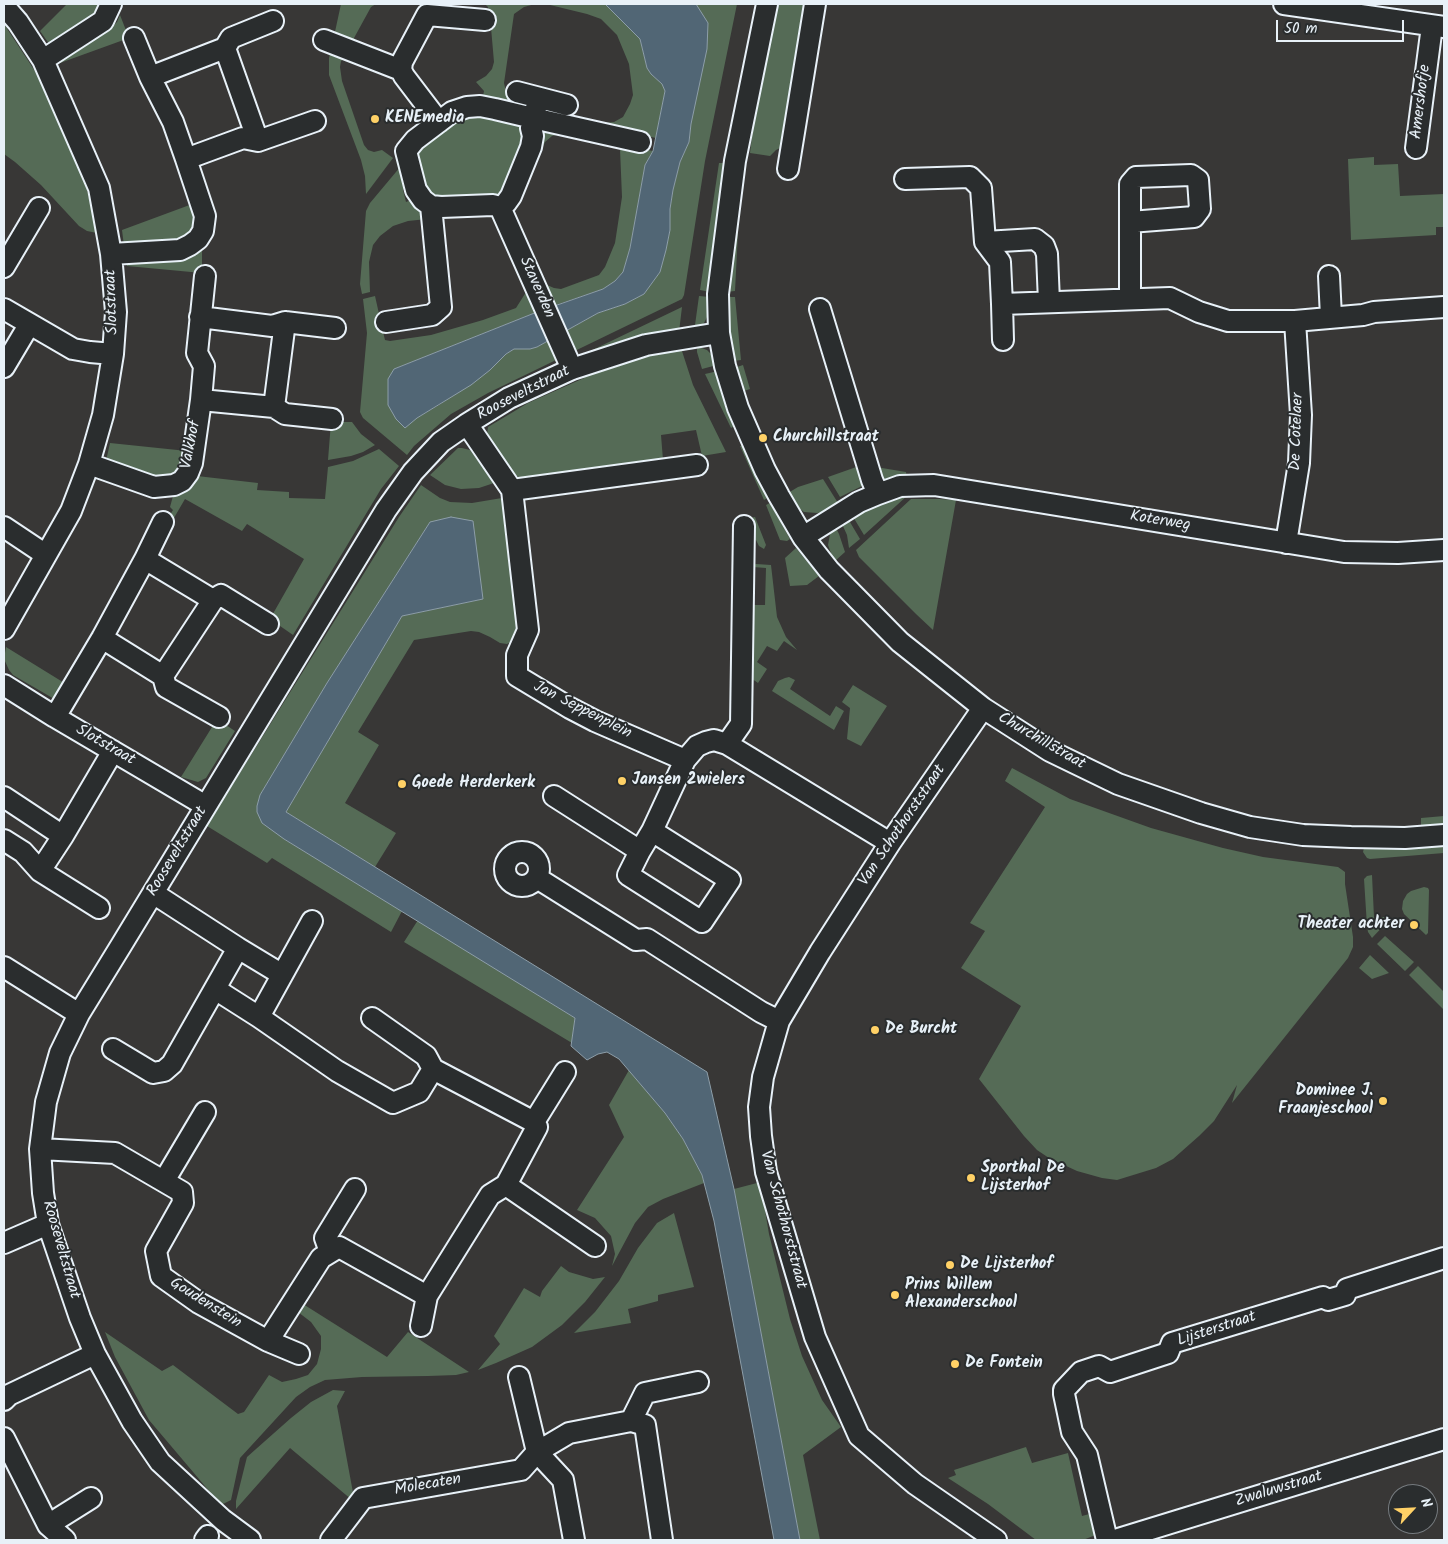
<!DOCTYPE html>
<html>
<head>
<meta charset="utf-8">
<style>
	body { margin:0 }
	#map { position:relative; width:1448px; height:1544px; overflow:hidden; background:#383736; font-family:Kalam,sans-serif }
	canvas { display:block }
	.frame { position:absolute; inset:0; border:5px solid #e8f1f8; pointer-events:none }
	.north { position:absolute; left:1388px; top:1484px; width:50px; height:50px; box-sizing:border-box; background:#2a2d2e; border:1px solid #767b7f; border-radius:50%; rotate:65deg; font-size:14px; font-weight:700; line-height:20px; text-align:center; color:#e8f1f8 }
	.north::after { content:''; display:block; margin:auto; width:18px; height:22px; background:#ffd166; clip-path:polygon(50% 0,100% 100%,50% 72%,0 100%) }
	.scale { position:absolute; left:1276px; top:20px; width:128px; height:22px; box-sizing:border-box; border:2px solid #e8f1f8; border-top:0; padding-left:6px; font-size:15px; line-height:18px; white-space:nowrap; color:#e8f1f8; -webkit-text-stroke:4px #2a2d2e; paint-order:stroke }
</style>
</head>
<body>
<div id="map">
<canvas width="1448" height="1544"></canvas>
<div class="frame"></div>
<div class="north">N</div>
<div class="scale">50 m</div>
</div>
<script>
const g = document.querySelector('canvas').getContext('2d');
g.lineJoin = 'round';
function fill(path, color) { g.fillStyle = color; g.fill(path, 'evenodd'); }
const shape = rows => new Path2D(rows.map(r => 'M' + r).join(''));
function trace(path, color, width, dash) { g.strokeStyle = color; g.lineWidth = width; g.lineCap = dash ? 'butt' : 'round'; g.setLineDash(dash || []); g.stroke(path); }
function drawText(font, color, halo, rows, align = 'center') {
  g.font = font + ' Kalam,sans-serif'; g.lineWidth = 4; g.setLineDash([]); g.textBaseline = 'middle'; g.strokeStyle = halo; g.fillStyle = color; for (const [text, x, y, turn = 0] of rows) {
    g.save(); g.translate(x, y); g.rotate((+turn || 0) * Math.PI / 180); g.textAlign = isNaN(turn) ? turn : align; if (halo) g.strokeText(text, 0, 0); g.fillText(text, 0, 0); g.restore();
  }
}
const green = shape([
	[67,4,103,4,99,13,50,45,40,31],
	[341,4,376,4,371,7,354,38,356,50,333,41],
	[485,4,535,4,524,7,514,14,504,83,506,92,511,98,529,106,524,110,482,101,484,91,476,82,486,76,492,69,494,62,490,16,488,7],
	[546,4,605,4,640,39,647,68,651,74,663,84,665,91,656,138,539,113,540,106,603,123,614,122,623,117,630,104,633,95,629,64,617,35,601,19,587,14],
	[696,4,737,4,705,161,684,295,682,299,488,393,451,414,414,446,407,455,363,418,360,412,367,333,363,299,375,296,384,336,385,340,390,341,431,335,483,320,516,308,528,289,537,312,394,369,417,418,439,405,490,370,506,354,514,349,530,349,537,347,598,313,625,304,644,294,660,272,670,230,670,209,673,190,680,162,689,142,697,6],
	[776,4,808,4,784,146,776,150,770,156,750,153,760,70],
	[120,15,129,38,60,63,58,59,105,33,117,22],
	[4,24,56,103,83,172,97,233,87,231,79,226,41,185,15,162,4,154],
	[332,46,346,57,341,61,340,67,342,81,364,145,368,150,374,152,382,150,393,158,366,194,365,176,361,160,329,75,329,58],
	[469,112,519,122,526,133,511,186,496,199,427,197,415,153],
	[537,128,653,151,645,165,630,248,623,272,615,281,603,289,553,306,537,277,541,274,547,285,554,288,561,289,599,275,605,267,615,243,622,197,620,149,560,134,552,136,545,142,537,161,533,158],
	[1374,157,1374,165,1398,164,1400,196,1444,194,1444,227,1436,227,1436,235,1351,240,1348,159],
	[719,163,724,163,710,275,710,292,700,290],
	[401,166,406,186,403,190,406,202,414,199,427,219,408,221,393,226,380,236,373,245,369,262,370,292,362,294,360,284,366,211,370,203],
	[195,203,196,212,194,228,189,236,183,239,124,246,122,230],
	[737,212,739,213,735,291,726,292],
	[202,248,202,273,127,266,127,264,182,259,197,252],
	[699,296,710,297,709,313,704,323,700,327,696,327,695,325],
	[726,297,735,297,741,360,733,361,729,339],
	[682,307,679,332,632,342,584,354],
	[699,347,707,350,712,355,717,365,702,369,697,352,697,349],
	[681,348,693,385,726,452,702,456,696,430,661,435,663,460,529,480,519,477,515,475,489,440,487,435,488,427,528,403,584,378,583,375,649,354],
	[743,365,750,389,741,392,734,368],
	[718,371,736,425,731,428,705,374],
	[331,422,352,422,361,434,375,445,363,452,351,456,328,460],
	[110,443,187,451,180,469,173,475,154,478,106,461],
	[745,445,767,498,764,500,740,446],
	[458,448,462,448,470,450,494,483,479,488,461,489,445,485,430,475],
	[379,449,399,466,381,489,293,635,270,619,304,559,247,524,242,531,185,499,171,523,166,521,173,510,170,507,173,496,189,488,197,476,258,483,257,490,289,492,289,498,325,499,328,467,353,461],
	[862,465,868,483,840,497,828,477],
	[876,467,906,472,907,478,885,482],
	[823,479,838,503,825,512,817,513,804,512,800,509,788,493,798,487],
	[421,485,440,498,450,502,472,503,502,498,518,622,514,635,511,642,507,644,500,643,490,637,479,632,471,631,414,640,358,732,379,745,345,803,396,833,375,867,286,812,402,616,483,599,430,522,327,683,260,795,284,839,402,911,391,932,272,858,267,863,207,826,399,517],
	[908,495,864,535,852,515,899,496],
	[911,499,939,499,956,500,933,630,916,614,859,557,856,550],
	[770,503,790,539,787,541,780,540,766,505],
	[755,517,766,545,764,549,759,546,756,540,751,541,748,518],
	[847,517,860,539,849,548,847,535,842,524],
	[835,526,839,534,845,552,835,561,832,556,828,545,830,534],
	[796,548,819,576,807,585,790,586,785,558],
	[756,564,771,565,777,617,786,637,797,650,784,641,777,651,767,646,757,662,767,669,758,683,748,676,751,605,765,605,766,568,753,567,753,565],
	[6,647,66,684,56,700,13,675,9,670,4,659],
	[785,678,789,677,795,680,790,689,830,716,836,706,844,711,834,730,772,691,778,681],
	[853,685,887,706,861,746,847,739,850,708,842,702],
	[217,719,235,731,206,778,198,782,181,777],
	[1012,768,1070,799,1151,828,1223,848,1263,857,1338,867,1345,872,1345,884,1353,937,1353,947,1348,958,1232,1103,1237,1085,1214,1121,1199,1136,1173,1159,1156,1168,1117,1180,1102,1178,1077,1171,1049,1158,1037,1150,1024,1136,979,1079,1021,1006,961,968,985,931,970,923,1045,807,1005,781],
	[1444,816,1444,827,1421,828,1421,818],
	[1444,844,1444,853,1370,859,1367,858,1363,852,1364,848],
	[1372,875,1374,917,1387,917,1389,920,1372,938,1368,932,1367,926,1364,879,1367,876],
	[1424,887,1428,888,1429,890,1428,933,1426,935,1404,914,1402,909,1403,901,1407,894,1411,891],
	[418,920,575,1018,572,1043,404,942],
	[1385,936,1414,962,1405,971,1377,944],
	[1370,955,1389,973,1372,979,1359,968],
	[1418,966,1444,992,1444,1010,1409,975],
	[629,1070,665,1113,683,1139,702,1175,704,1183,663,1199,648,1207,635,1223,612,1266,615,1254,611,1236,595,1218,577,1210,624,1137,609,1105],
	[757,1183,761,1187,769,1234,790,1319,802,1356,822,1400,841,1427,803,1455,820,1540,800,1540,734,1189],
	[674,1213,694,1287,658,1295,658,1301,628,1309,631,1323,574,1333,595,1312,619,1281,638,1248,657,1223],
	[561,1266,569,1272,593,1279,605,1277,585,1302,562,1325,532,1347,496,1363,478,1370,500,1344,494,1336,524,1288,540,1297,542,1291],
	[303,1304,387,1357,408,1332,469,1372,456,1375,428,1376,362,1377,325,1380,310,1387,296,1397,240,1458,231,1500,221,1505,149,1420,115,1357,105,1332,162,1371,173,1365,238,1414,244,1412,269,1375,282,1382,296,1379,308,1375,317,1364,321,1349,321,1336,311,1322,298,1312],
	[333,1390,345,1391,337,1406,354,1498,352,1500,290,1448,236,1509,236,1501,247,1457,291,1418,311,1402],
	[1026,1447,1032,1463,1068,1453,1082,1516,1093,1513,1098,1534,1083,1540,1036,1540,988,1504,948,1478,956,1475,954,1470]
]);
const water = shape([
	[605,4,696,4,708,23,707,49,691,124,689,142,680,162,673,190,670,209,670,230,666,250,660,272,644,294,625,304,598,313,537,347,530,349,514,349,506,354,490,370,471,385,417,418,405,428,396,419,388,405,388,379,394,369,537,312,603,289,615,281,623,272,630,248,645,165,653,151,665,91,662,84,651,74,647,68,640,39,605,4],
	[451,517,473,521,483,599,402,616,286,812,707,1072,734,1189,800,1540,774,1540,714,1221,702,1175,683,1139,665,1113,619,1059,607,1052,598,1054,587,1060,571,1046,575,1018,284,839,262,823,257,812,257,806,260,795,327,683,430,522,451,517]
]);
const minor = shape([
	[767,4,735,161,718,294,719,333,725,366,738,408,765,470,779,496,803,537,829,570,900,642,983,708,1050,751,1118,784,1201,813,1250,827,1303,835,1351,837,1405,838,1444,835],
	[1284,4,1444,27],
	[4,6,18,22,43,60,99,188,111,254,116,312,113,354,103,415,89,464,71,511,4,629],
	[134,38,150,77],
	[324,40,401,70],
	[225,48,231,38,273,21],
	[43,60,103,21,111,4],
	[517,92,567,105],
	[539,98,533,118,640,142],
	[439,122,404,76,401,70,402,62,427,15,485,20],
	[258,141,315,121],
	[1416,148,1432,26],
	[788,169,815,4],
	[905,179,970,177,981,188,985,242,1000,262,1002,304,1170,298,1199,312,1228,321,1295,321,1301,415,1299,463,1286,543],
	[500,207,493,205,441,207,431,206,423,200,416,190,406,151,415,140,452,112,467,107,480,106,495,109,533,118,531,128,533,136,531,147,511,196,506,203,500,207,572,369],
	[985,242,1035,239,1044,246,1047,254,1049,302],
	[111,254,180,250,190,245,198,239,203,231,205,216,186,159,243,138,258,141,225,48,150,77,173,122,186,159],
	[4,267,39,208],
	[1329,276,1331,317],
	[1130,299,1130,184,1136,177,1191,175,1198,180,1200,209,1194,217,1130,222],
	[1002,304,1003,340],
	[4,309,73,349,90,352,113,354],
	[820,309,872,480,878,494],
	[200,317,272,326,285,322,335,328],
	[1295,321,1363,315,1374,312,1444,307],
	[386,322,432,315,441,307,431,206],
	[4,367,29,325],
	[201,400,274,407,285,414,332,419],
	[274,407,285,322],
	[467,424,512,490,528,630,517,655,517,676,570,708,595,721,685,760,697,746,706,742,714,740,727,744,890,843],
	[89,464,154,487,174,485,182,481,188,473,192,463,201,400,204,366,197,353,205,276],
	[512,490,697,465],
	[4,527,46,555],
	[803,537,859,502,878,494,900,486,934,485,1344,552,1398,553,1444,550],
	[145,559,213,600],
	[102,638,163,676,166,687,219,717],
	[163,676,213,600,221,595,268,624],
	[4,685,55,717,206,806],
	[983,708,890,843,820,952,779,1021,763,1077,759,1107,761,1136,766,1172,815,1337,859,1436,915,1484,996,1540],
	[55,717,102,638,145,559,163,522],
	[727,744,741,724,744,526],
	[554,796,640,851],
	[4,797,63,836],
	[652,831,640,851,628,875,702,922,730,880,652,831,685,760],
	[4,840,23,852,40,871,99,908],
	'505 869a17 17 0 1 1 34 0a17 17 0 1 1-34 0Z',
	[40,871,63,836,113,751],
	[537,878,636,940,647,939,761,1012,779,1021],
	[153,893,238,948,281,974],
	[4,967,79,1014],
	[215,989,259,1017,337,1071,393,1103,419,1092,433,1069],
	[259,1017,312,921],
	[372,1018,426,1056,433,1069,534,1122],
	[113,1049,153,1073,164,1071,172,1064,238,948],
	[40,1149,115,1153,182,1192,183,1203,156,1251,161,1276,199,1303,268,1341,299,1354],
	[164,1181,205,1112],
	[506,1185,595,1246],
	[4,1243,48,1224],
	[330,1252,325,1238,355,1189],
	[421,1326,427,1296,490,1195,506,1185,537,1127,534,1122,565,1072],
	[268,1341,321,1258,339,1247,427,1296],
	[519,1377,537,1452,563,1480,574,1540],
	[4,1400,9,1395,95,1354],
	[631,1421,645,1393,698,1382],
	[4,1438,48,1525,65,1540],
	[48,1525,91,1498],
	[205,1540,208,1536],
	[250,1540,223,1520,160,1462,132,1421,95,1354,80,1318,48,1224,43,1193,40,1149,46,1102,60,1053,79,1014,122,944,386,510,413,472,441,442,467,424,509,398,572,369,646,345,719,333],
	[331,1540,363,1498,521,1470,537,1452,569,1433,631,1421,645,1425,662,1540],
	[1107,1540,1087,1455,1072,1432,1064,1394,1064,1390,1081,1372,1099,1366,1110,1372,1168,1353,1172,1343,1323,1297,1328,1300,1345,1295,1347,1289,1444,1258],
	[1115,1540,1444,1439]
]);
const markers = [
	[375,119,5,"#ffd166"],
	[763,438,5,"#ffd166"],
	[622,781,5,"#ffd166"],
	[402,784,5,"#ffd166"],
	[1414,925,5,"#ffd166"],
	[875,1030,5,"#ffd166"],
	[1383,1101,5,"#ffd166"],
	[971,1178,5,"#ffd166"],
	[950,1265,5,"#ffd166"],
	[895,1295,5,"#ffd166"],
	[955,1364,5,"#ffd166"]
];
const streetNames = [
	["Amershofje",1422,102,-83],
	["Staverden",536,288,66],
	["Slotstraat",113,302,-92],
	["Rooseveltstraat",524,394,-27],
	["De Cotelaer",1298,432,-88],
	["Valkhof",192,445,-79],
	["Koterweg",1160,522,9],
	["Jan Seppenplein",582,711,27],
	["Churchillstraat",1041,742,30],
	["Slotstraat",105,746,30],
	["Van Schothorststraat",903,826,-56],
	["Rooseveltstraat",178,852,-59],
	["Van Schothorststraat",782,1220,75],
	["Rooseveltstraat",60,1250,74],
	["Goudenstein",205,1304,32],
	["Lijsterstraat",1217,1330,-18],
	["Molecaten",428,1486,-10],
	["Zwaluwstraat",1279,1490,-17]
];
const poiNames = [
	["KENEmedia",385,119],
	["Churchillstraat",773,438],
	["Jansen 2wielers",632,781],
	["Goede Herderkerk",412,784],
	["Theater achter",1404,925,"right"],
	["De Burcht",885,1030],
	["Dominee J.",1373,1092,"right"],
	["Fraanjeschool",1373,1110,"right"],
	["Sporthal De",981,1169],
	["Lijsterhof",981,1187],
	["De Lijsterhof",960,1265],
	["Prins Willem",905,1286],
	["Alexanderschool",905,1304],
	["De Fontein",965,1364]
];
fill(green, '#556b56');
fill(water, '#516675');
trace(water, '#8d9ea9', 1);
trace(minor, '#e8f1f8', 24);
trace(minor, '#2a2d2e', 20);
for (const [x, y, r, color] of markers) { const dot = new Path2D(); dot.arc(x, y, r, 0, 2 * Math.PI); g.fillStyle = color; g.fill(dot); trace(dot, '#2a2d2e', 2); }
drawText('16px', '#e8f1f8', '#2a2d2e', streetNames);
drawText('bold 16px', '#e8f1f8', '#2a2d2e', poiNames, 'left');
</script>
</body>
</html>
